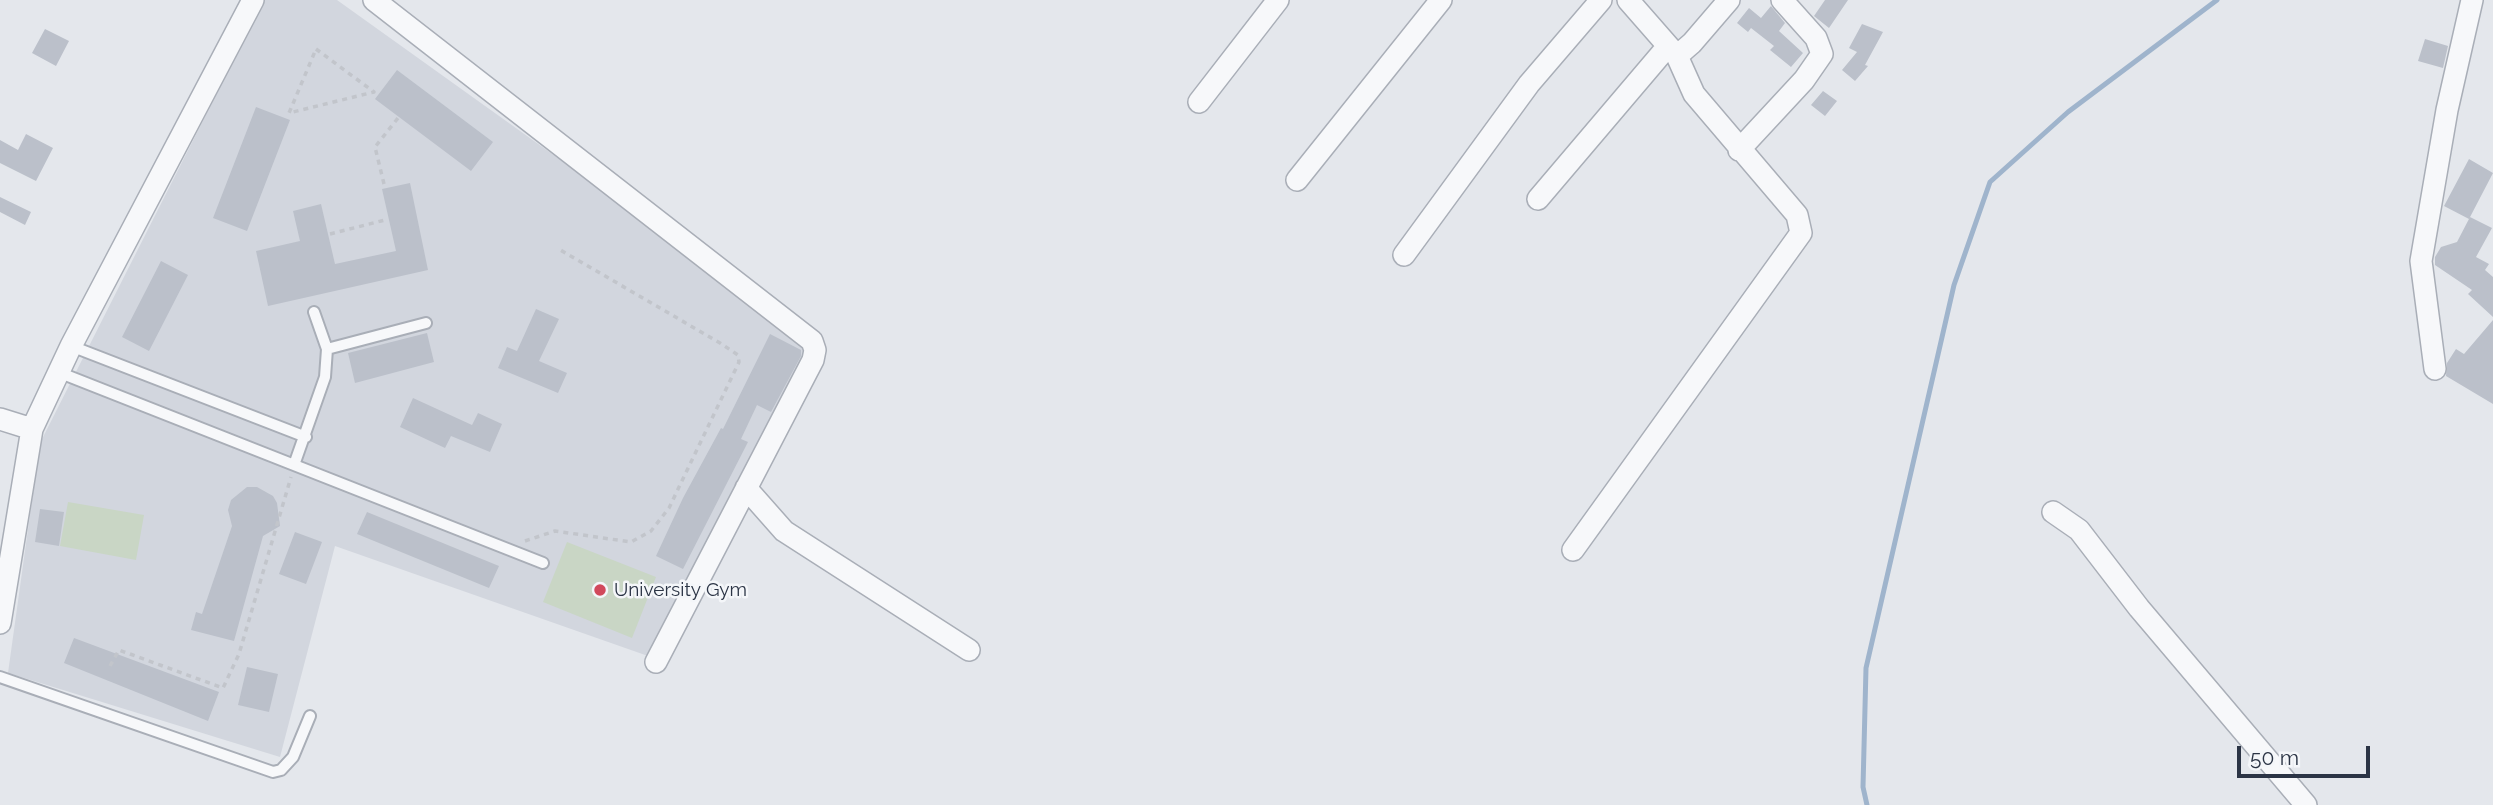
<!DOCTYPE html>
<html>
<head>
<meta charset="utf-8">
<style>
	body { margin:0 }
	#map { position:relative; width:2493px; height:805px; overflow:hidden; background:#e4e7ec; font-family:Raleway,sans-serif }
	canvas { display:block }
	.scale { position:absolute; left:2237px; top:746px; width:133px; height:32px; box-sizing:border-box; border:4px solid #2b3445; border-top:0; padding-left:9px; font-size:21px; line-height:24px; white-space:nowrap; color:#2b3445; -webkit-text-stroke:5px #f4f6f9; paint-order:stroke }
</style>
</head>
<body>
<div id="map">
<canvas width="2493" height="805"></canvas>
<div class="scale">50 m</div>
</div>
<script>
const g = document.querySelector('canvas').getContext('2d');
g.lineJoin = 'round';
function fill(path, color) { g.fillStyle = color; g.fill(path, 'evenodd'); }
const shape = rows => new Path2D(rows.map(r => 'M' + r).join(''));
function trace(path, color, width, dash) { g.strokeStyle = color; g.lineWidth = width; g.lineCap = dash ? 'butt' : 'round'; g.setLineDash(dash || []); g.stroke(path); }
function drawText(font, color, halo, rows, align = 'center') {
  g.font = font + ' Raleway,sans-serif'; g.lineWidth = 5; g.setLineDash([]); g.textBaseline = 'middle'; g.strokeStyle = halo; g.fillStyle = color; for (const [text, x, y, turn = 0] of rows) {
    g.save(); g.translate(x, y); g.rotate((+turn || 0) * Math.PI / 180); g.textAlign = isNaN(turn) ? turn : align; if (halo) g.strokeText(text, 0, 0); g.fillText(text, 0, 0); g.restore();
  }
}
const built = shape([
	[264,0,337,0,636,214,811,347,648,656,335,546,280,757,8,673,40,443]
]);
const green = shape([
	[68,502,144,515,136,560,60,546],
	[567,542,656,577,632,638,543,602]
]);
const stream = shape([
	[1867,805,1863,787,1866,668,1954,285,1990,182,2068,112,2217,0]
]);
const building = shape([
	[1825,0,1848,0,1829,28,1814,16],
	[1771,6,1785,23,1779,31,1803,53,1791,67,1770,50,1774,46,1751,28,1748,32,1737,23,1749,8,1761,18],
	[1862,24,1883,32,1865,65,1868,66,1855,81,1842,70,1857,52,1849,48],
	[45,29,69,41,56,66,32,53],
	[2425,39,2448,46,2443,68,2418,61],
	[397,70,493,142,471,171,375,99],
	[1823,91,1837,101,1825,116,1811,105],
	[256,107,290,120,247,231,213,218],
	[26,134,53,148,36,181,0,163,0,140,18,150],
	[2469,159,2493,173,2469,219,2444,206],
	[410,183,428,270,268,306,256,251,300,241,293,211,321,204,335,264,396,251,382,189],
	[0,197,31,212,25,225,0,212],
	[2470,217,2492,228,2476,257,2489,264,2485,270,2493,277,2493,317,2468,294,2472,290,2435,265,2435,257,2441,247,2457,242],
	[161,261,188,275,149,351,122,337],
	[536,309,559,319,539,361,567,373,558,393,498,368,507,347,517,351],
	[2493,320,2493,404,2446,376,2447,363,2456,349,2464,354],
	[427,333,434,362,355,383,348,353],
	[770,334,801,350,801,356,771,412,757,405,741,439,748,442,683,569,656,556,683,498,721,428,723,429],
	[413,398,472,425,478,413,502,424,490,452,451,436,445,448,400,427],
	[247,487,257,487,273,496,277,503,280,526,263,536,234,641,191,630,196,612,202,614,232,526,228,510,231,500],
	[40,509,64,512,59,546,35,542],
	[367,512,499,566,489,588,357,534],
	[295,532,322,542,306,584,279,574],
	[74,638,219,692,208,721,64,663],
	[247,667,278,674,269,712,238,705]
]);
const path = shape([
	[316,49,374,92,289,113,316,49],
	[384,184,375,147,398,118],
	[330,234,385,220],
	[525,541,555,531,631,542,651,531,669,508,739,362,738,355,720,343,557,248],
	[110,666,119,650,223,688,239,654,291,477]
]);
const lane = shape([
	[71,346,306,437],
	[327,349,426,323],
	[58,372,543,563],
	[294,465,325,377,327,349,314,312],
	[0,677,273,772,281,770,293,757,310,716]
]);
const street = shape([
	[374,0,812,341,815,350,813,360,656,662],
	[1628,0,1677,56,1692,43,1729,0],
	[1199,102,1278,0],
	[1739,150,1804,80,1822,54,1816,38,1782,0],
	[1297,180,1441,0],
	[1538,199,1668,46],
	[1404,255,1529,84,1601,0],
	[2435,369,2421,261,2447,110,2472,0],
	[0,419,32,429],
	[746,488,784,531,969,650],
	[2053,512,2079,530,2139,608,2306,805],
	[1573,550,1801,233,1797,215,1694,94,1677,56],
	[0,623,32,429,71,346,253,0]
]);
const markers = [
	[600,590,7,"#d1495b"]
];
const poiNames = [
	["University Gym",614,590]
];
fill(built, '#d2d6de');
fill(green, '#c9d6c5');
trace(stream, '#9fb4cc', 5);
fill(building, '#bbc0ca');
trace(lane, '#a9aeb7', 14);
trace(street, '#a9aeb7', 24);
trace(path, '#c2c5cb', 3.5, [5, 5]);
trace(lane, '#f7f8fa', 10);
trace(street, '#f7f8fa', 21);
for (const [x, y, r, color] of markers) { const dot = new Path2D(); dot.arc(x, y, r, 0, 2 * Math.PI); g.fillStyle = color; g.fill(dot); trace(dot, '#f4f6f9', 2.5); }
drawText('19px', '#2b3445', '#f4f6f9', poiNames, 'left');
</script>
</body>
</html>
